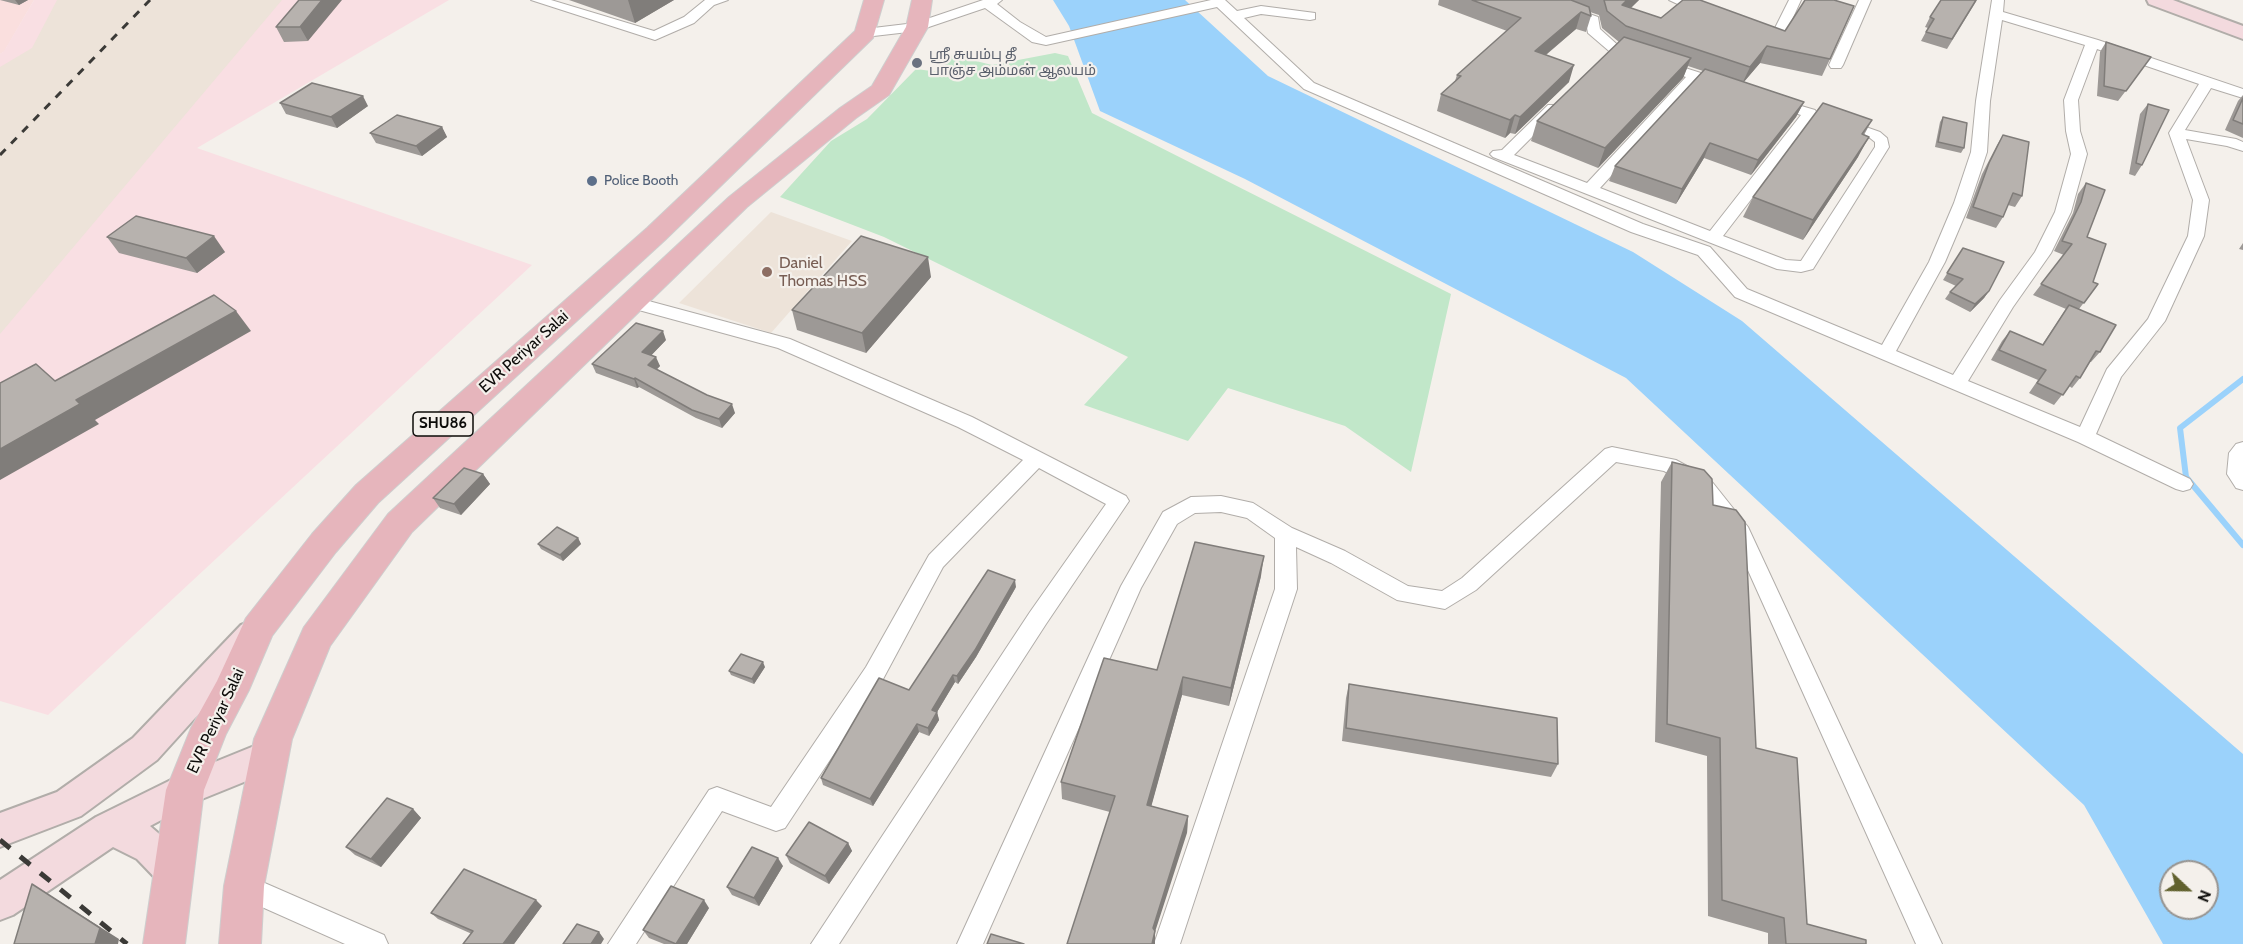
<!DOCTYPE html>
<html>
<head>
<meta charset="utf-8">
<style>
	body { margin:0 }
	#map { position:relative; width:2243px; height:944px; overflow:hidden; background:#f4f0eb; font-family:Cabin,sans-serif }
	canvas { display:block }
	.north { position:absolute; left:2159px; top:860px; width:60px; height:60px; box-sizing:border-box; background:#f4f0eb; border:2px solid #979491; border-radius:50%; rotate:112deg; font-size:16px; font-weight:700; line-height:24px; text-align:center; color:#0c0b09 }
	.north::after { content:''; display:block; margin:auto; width:21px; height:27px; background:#61612e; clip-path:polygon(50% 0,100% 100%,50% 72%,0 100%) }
</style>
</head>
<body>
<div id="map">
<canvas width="2243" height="944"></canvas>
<div class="north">N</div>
</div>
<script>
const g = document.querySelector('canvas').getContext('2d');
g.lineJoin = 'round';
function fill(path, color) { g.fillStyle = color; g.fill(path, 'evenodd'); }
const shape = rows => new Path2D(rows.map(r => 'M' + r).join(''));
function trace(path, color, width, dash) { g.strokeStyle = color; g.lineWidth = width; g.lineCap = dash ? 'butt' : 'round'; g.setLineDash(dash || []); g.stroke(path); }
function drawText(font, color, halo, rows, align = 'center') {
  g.font = font + ' Cabin,"Noto Sans Tamil",sans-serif'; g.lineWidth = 4.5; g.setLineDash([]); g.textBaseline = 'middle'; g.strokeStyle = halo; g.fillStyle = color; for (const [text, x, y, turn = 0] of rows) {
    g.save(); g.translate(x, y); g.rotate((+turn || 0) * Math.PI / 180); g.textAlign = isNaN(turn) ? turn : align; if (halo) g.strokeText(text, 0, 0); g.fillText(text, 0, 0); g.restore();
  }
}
const commercial = shape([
	[0,0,34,0,4,52,0,54]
]);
const industrial = shape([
	[34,0,449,0,197,148,532,265,48,715,0,701,0,54,4,51]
]);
const built = shape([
	[57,0,282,0,0,334,0,67,32,48],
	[771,212,852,241,771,333,679,303]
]);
const green = shape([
	[1055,53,1068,56,1092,113,1451,294,1411,472,1345,426,1228,388,1188,441,1084,405,1128,357,884,237,780,197,831,141,867,119,916,69,939,72,952,55,992,65]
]);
const water = shape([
	[1053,0,1185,0,1268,76,1633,252,1742,321,2243,754,2243,944,2163,944,2084,805,1626,378,1245,179,1100,111,1069,26],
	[2171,872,2207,872,2207,908,2171,908]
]);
const stream = shape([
	[2243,379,2180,428,2186,477,2243,545]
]);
const street = shape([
	[531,0,551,0,654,31,684,17,705,0,728,0,714,5,694,23,655,40,531,0],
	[983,0,1002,0,997,4,1020,22,1046,37,1211,0,1225,0,1237,11,1261,6,1315,13,1315,19,1310,20,1261,14,1244,18,1314,83,1643,224,1710,247,1747,289,1882,345,1929,262,1954,203,1971,152,1976,101,1992,0,2004,0,2003,12,2098,40,2243,89,2243,98,2211,88,2185,130,2236,139,2243,142,2243,151,2227,146,2186,139,2209,200,2204,236,2165,321,2121,377,2096,434,2190,479,2193,484,2190,489,2183,491,2176,489,2078,442,1735,297,1698,255,1631,232,1304,89,1217,7,1046,45,1032,42,985,8,917,31,865,37,858,33,865,29,915,23,983,0],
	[2002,20,2085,45,2064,100,2066,131,2071,154,2055,212,2035,252,2000,300,1953,375,1896,351,1945,262,1970,203,1987,152,1990,101,2002,20],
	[2097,49,2199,84,2169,133,2193,200,2188,236,2148,319,2107,369,2080,427,1968,381,2013,307,2051,253,2071,212,2087,154,2080,131,2078,100,2097,49],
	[1531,0,1549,0,1598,17,1600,29,1621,48,1619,51,1609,51,1588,33,1586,22,1531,0],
	[1669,0,1697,0,1686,8,1669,0],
	[1789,0,1801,0,1785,35,1775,35,1773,32,1789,0],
	[1859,0,1871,0,1843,65,1841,68,1831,68,1829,65,1859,0],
	[1660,60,1726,81,1728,84,1721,88,1698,81,1600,188,1710,231,1801,115,1769,105,1767,102,1769,99,1774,98,1815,110,1817,113,1815,116,1723,236,1786,260,1801,261,1875,147,1875,142,1870,138,1836,126,1834,123,1836,120,1846,120,1880,132,1887,138,1889,147,1813,269,1801,272,1777,269,1493,157,1490,154,1493,151,1502,150,1548,105,1558,105,1560,108,1558,111,1514,155,1587,183,1686,77,1655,67,1655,61,1660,60],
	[630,296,790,339,972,417,1126,496,1129,501,1046,624,839,944,811,944,1030,612,1106,504,1039,468,943,567,882,681,785,828,776,831,722,811,636,944,608,944,709,790,717,787,771,807,866,667,929,555,1023,460,958,427,778,348,624,306,621,302,624,298,630,296],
	[2243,442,2243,490,2236,488,2227,474,2229,453,2236,444,2243,442],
	[1612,447,1676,460,1709,478,1748,527,1942,944,1916,944,1733,537,1695,488,1664,471,1616,462,1476,590,1445,609,1397,600,1331,563,1296,547,1297,589,1180,944,1154,944,1275,589,1275,538,1247,518,1221,512,1195,513,1177,524,1141,588,983,944,957,944,1121,586,1163,512,1191,497,1221,496,1253,503,1292,528,1345,551,1408,586,1442,591,1462,578,1605,449,1612,447],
	[244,874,384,935,388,944,345,944,235,895,231,886,235,877,244,874]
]);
const secondary = shape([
	[2147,0,2173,0,2243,26,2243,39,2149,4,2147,0],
	[252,621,263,625,268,634,263,643,157,760,81,816,0,847,0,813,57,792,133,738,241,625,252,621],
	[269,740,281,745,286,756,281,767,197,801,150,826,187,858,192,871,187,884,174,889,161,884,137,859,113,847,13,915,0,920,0,880,96,817,173,779,269,740]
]);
const primary = shape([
	[864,0,884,0,873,38,665,240,378,503,336,552,272,636,249,690,226,734,204,790,185,944,143,944,166,790,191,728,217,681,246,618,312,534,356,485,647,228,855,31,864,0],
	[912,0,932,0,928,27,889,95,856,118,747,207,412,532,330,646,292,739,264,886,261,944,219,944,224,886,254,739,304,627,388,514,729,197,840,108,872,86,906,27,912,0]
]);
const railFar1 = shape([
	[0,155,150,0]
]);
const rail = shape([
	[0,840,127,944]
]);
const wall = shape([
	[0,0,28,0,19,5],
	[299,0,308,41,284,42,276,27],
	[569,0,674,0,635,23],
	[1439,0,1639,0,1631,8,1661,18,1830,59,1822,76,1760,63,1744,82,1804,102,1796,117,1751,175,1704,158,1676,204,1609,181,1615,166,1703,71,1688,66,1683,78,1598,168,1531,141,1537,121,1619,42,1602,28,1599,15,1590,12,1591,16,1586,32,1576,29,1546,55,1569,82,1515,134,1510,133,1505,138,1437,111,1441,94,1455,81,1457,75,1507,31,1438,5],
	[1977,0,1947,49,1921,41,1928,28,1925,27,1930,17],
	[2106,42,2144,67,2118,101,2097,96,2100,52],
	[2243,95,2243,138,2225,130,2238,101],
	[280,103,368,106,337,128,286,114],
	[2148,104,2142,165,2135,176,2129,174,2140,114],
	[1943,117,1964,148,1961,153,1935,147,1940,122],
	[1872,120,1864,135,1858,157,1803,240,1743,217,1753,197],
	[442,127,447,137,422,156,376,143,370,133],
	[2003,135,2022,196,2015,207,2008,205,2003,217,1996,228,1966,218,1982,174,1997,145],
	[2086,183,2087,237,2093,282,2098,284,2079,309,2100,352,2091,362,2090,362,2080,378,2072,388,2069,386,2054,405,2029,393,2038,380,1991,360,2002,341,2010,331,2042,345,2066,309,2033,295,2064,255,2054,251,2073,213,2078,194],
	[107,237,225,252,197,273,119,253],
	[2243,243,2243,250,2239,249],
	[1963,248,1989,291,1984,298,1970,312,1945,299,1950,292,1956,286,1943,280],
	[931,277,866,353,797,330,792,310],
	[666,340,651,355,660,366,657,369,735,413,722,428,696,418,639,387,637,388,596,373,592,364],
	[1672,462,1713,505,1756,748,1807,924,1866,944,1768,944,1768,933,1708,916,1707,756,1655,742,1661,482],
	[483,474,490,484,461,515,440,508,433,498],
	[578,538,581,544,563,561,541,549,538,544],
	[1261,576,1229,706,1182,695,1151,806,1188,816,1187,833,1062,799,1061,782,1157,670],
	[1016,587,976,657,958,684,955,682,937,712,939,720,929,736,919,732,873,806,823,785,821,778,909,690],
	[765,667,754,684,731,675,729,671],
	[1349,684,1558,764,1551,777,1342,741,1346,698],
	[413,809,421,818,381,867,355,855,346,847],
	[848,843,852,851,829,884,790,863,786,855],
	[783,866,759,906,732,895,727,887],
	[542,906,514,944,463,944,472,934,438,919,431,913],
	[709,908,687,944,664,944,649,938,643,930]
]);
const shadedWall = shape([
	[15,0,28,0,19,5],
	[322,0,342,0,308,41,300,27],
	[628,0,674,0,635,23],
	[1627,0,1639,0,1618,20,1622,5],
	[1581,12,1576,29,1530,68,1535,51],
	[1767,46,1760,63,1742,84,1750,67],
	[1691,58,1683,78,1598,168,1605,148],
	[1574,65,1569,82,1515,134,1520,117],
	[363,96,368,106,337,128,331,117],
	[1804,102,1796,117,1751,175,1758,160],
	[1515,115,1510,133,1505,138,1510,120],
	[442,127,447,137,422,156,416,146],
	[1869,137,1858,157,1803,240,1813,220],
	[1710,143,1704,158,1676,204,1682,189],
	[214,236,225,252,197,273,186,258],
	[928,257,931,277,866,353,862,333],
	[1989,291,1984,298,1970,312,1975,304],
	[236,311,251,331,95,420,99,424,0,480,0,449,76,400],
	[663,331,666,340,646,361,642,352],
	[656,357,660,366,652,374,648,365],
	[635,378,639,387,637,388,634,379],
	[732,404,735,413,722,428,719,419],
	[483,474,490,484,461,515,454,504],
	[578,538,581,544,563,561,560,555],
	[1264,556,1261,576,1229,706,1231,688],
	[1015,580,1016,587,976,657,958,684,957,676],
	[763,662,765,667,754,684,752,679],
	[953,675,955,682,937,712,939,720,929,736,928,728,932,710],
	[1183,677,1182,695,1147,822,1147,805],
	[917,724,919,732,873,806,870,799],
	[413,809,421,818,381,867,371,859],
	[1188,816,1187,833,1155,932,1155,944,1152,944,1153,928],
	[848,843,852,851,829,884,825,876],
	[778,858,783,866,759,906,754,898],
	[32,884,119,939,118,944,95,944],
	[536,900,542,906,514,944,503,944],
	[704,900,709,908,687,944,676,944],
	[599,932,604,939,601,944,591,944]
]);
const building = shape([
	[299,0,322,0,300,27,276,27,299,0],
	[1472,0,1571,0,1589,7,1591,16,1581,12,1535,51,1574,65,1520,117,1515,115,1510,120,1441,94,1461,76,1457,75,1521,18,1472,0],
	[1604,0,1627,0,1622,5,1661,18,1683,0,1700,0,1785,31,1805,0,1834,0,1854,6,1830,59,1767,46,1750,67,1626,26,1607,11,1604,0],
	[1941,0,1976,0,1952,39,1926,32,1934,19,1930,17,1941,0],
	[1624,37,1691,58,1605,148,1537,121,1624,37],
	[2106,42,2151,57,2126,91,2104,86,2106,42],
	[1705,69,1804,102,1758,160,1710,143,1682,189,1615,166,1705,69],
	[312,83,363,96,331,117,280,103,312,83],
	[2243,98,2243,124,2233,120,2243,98],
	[1823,103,1872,120,1862,134,1869,137,1813,220,1753,197,1823,103],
	[2148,104,2169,110,2142,165,2136,163,2148,104],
	[397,115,442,127,416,146,370,133,397,115],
	[1943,117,1967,123,1964,148,1938,142,1943,117],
	[2003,135,2029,142,2022,196,2013,193,2003,217,1973,207,1989,163,2003,135],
	[2086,183,2105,190,2087,237,2106,244,2093,282,2098,284,2084,303,2041,284,2072,244,2062,241,2081,202,2086,183],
	[136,216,214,236,186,258,107,237,136,216],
	[861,236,928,257,862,333,792,310,861,236],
	[1963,248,2004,262,1989,291,1975,304,1950,292,1963,279,1947,273,1963,248],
	[214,295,236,311,76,400,80,404,0,449,0,383,36,364,55,381,214,295],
	[2069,305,2116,325,2100,352,2096,351,2080,378,2076,376,2063,395,2037,383,2046,370,1999,350,2010,331,2043,345,2069,305],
	[636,323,663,331,642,352,656,357,648,365,707,395,732,404,719,419,692,410,635,378,634,379,592,364,636,323],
	[1672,462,1704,470,1712,479,1713,505,1736,510,1745,522,1756,748,1797,758,1807,924,1866,940,1866,944,1786,944,1784,918,1722,900,1720,738,1667,724,1672,462],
	[464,468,483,474,454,504,433,498,464,468],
	[557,527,578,538,560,555,538,544,557,527],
	[1195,542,1264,556,1231,688,1183,677,1147,805,1188,816,1153,928,1155,931,1152,944,1067,944,1115,796,1061,782,1104,658,1157,670,1195,542],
	[988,570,1015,580,975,650,957,676,953,675,932,710,937,712,928,728,917,724,870,799,821,778,879,678,909,690,988,570],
	[741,654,763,662,752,679,729,671,741,654],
	[1349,684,1557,718,1558,764,1346,728,1349,684],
	[387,798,413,809,371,859,346,847,387,798],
	[809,822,848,843,825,876,786,855,809,822],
	[752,847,778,858,754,898,727,887,752,847],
	[464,869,536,900,503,944,463,944,473,931,431,913,464,869],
	[32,884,100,928,95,944,14,944,32,884],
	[671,886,704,900,676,944,643,930,671,886],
	[577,924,599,932,591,944,563,944,577,924],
	[991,934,1024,944,987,944,991,934]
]);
const markers = [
	[917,63,6,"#6b7280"],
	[592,181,6,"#5c6f8a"],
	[767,272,6,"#8d6e63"]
];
const farWorshipnames = [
	["ஶ்ரீ சுயம்பு தீ",929,55],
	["பாஞ்ச அம்மன் ஆலயம்",929,71]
];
const farServicenames = [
	["Police Booth",604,181]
];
const shields = [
	[443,424,60]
];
const shieldNames = [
	["SHU86",443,424]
];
const educationNames = [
	["Daniel",779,263],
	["Thomas HSS",779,281]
];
const streetNames = [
	["EVR Periyar Salai",524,352,-42],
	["EVR Periyar Salai",216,721,-65]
];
fill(commercial, '#fadfde');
fill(industrial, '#f9dfe3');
fill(built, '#ede3d9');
fill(green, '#c1e7c9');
fill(water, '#9bd2fb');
trace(stream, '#9bd2fb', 6);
trace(street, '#b1ada9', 2);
trace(secondary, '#b1ada9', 4);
trace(primary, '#cecece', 2);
fill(street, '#fff');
fill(secondary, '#f3dade');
fill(primary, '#e6b5bc');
trace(railFar1, '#3b3a37', 3, [8, 8]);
trace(rail, '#3b3a37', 5, [13, 13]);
fill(wall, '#9d9996');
fill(shadedWall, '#807d7a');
fill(building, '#b7b2ae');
trace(building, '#807d7a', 1.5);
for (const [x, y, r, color] of markers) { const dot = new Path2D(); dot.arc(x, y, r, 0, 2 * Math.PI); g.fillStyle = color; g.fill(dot); trace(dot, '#f4f0eb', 2); }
drawText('14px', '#5b616d', '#f4f0eb', farWorshipnames, 'left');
drawText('14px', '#4e5e75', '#f4f0eb', farServicenames, 'left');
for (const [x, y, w] of shields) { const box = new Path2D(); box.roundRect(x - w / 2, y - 12, w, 24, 4.5); g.fillStyle = '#f4f0eb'; g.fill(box); trace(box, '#0c0b09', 1.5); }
drawText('bold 15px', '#0c0b09', null, shieldNames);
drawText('16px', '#785e54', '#f4f0eb', educationNames, 'left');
drawText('16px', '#0c0b09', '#f4f0eb', streetNames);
</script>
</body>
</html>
